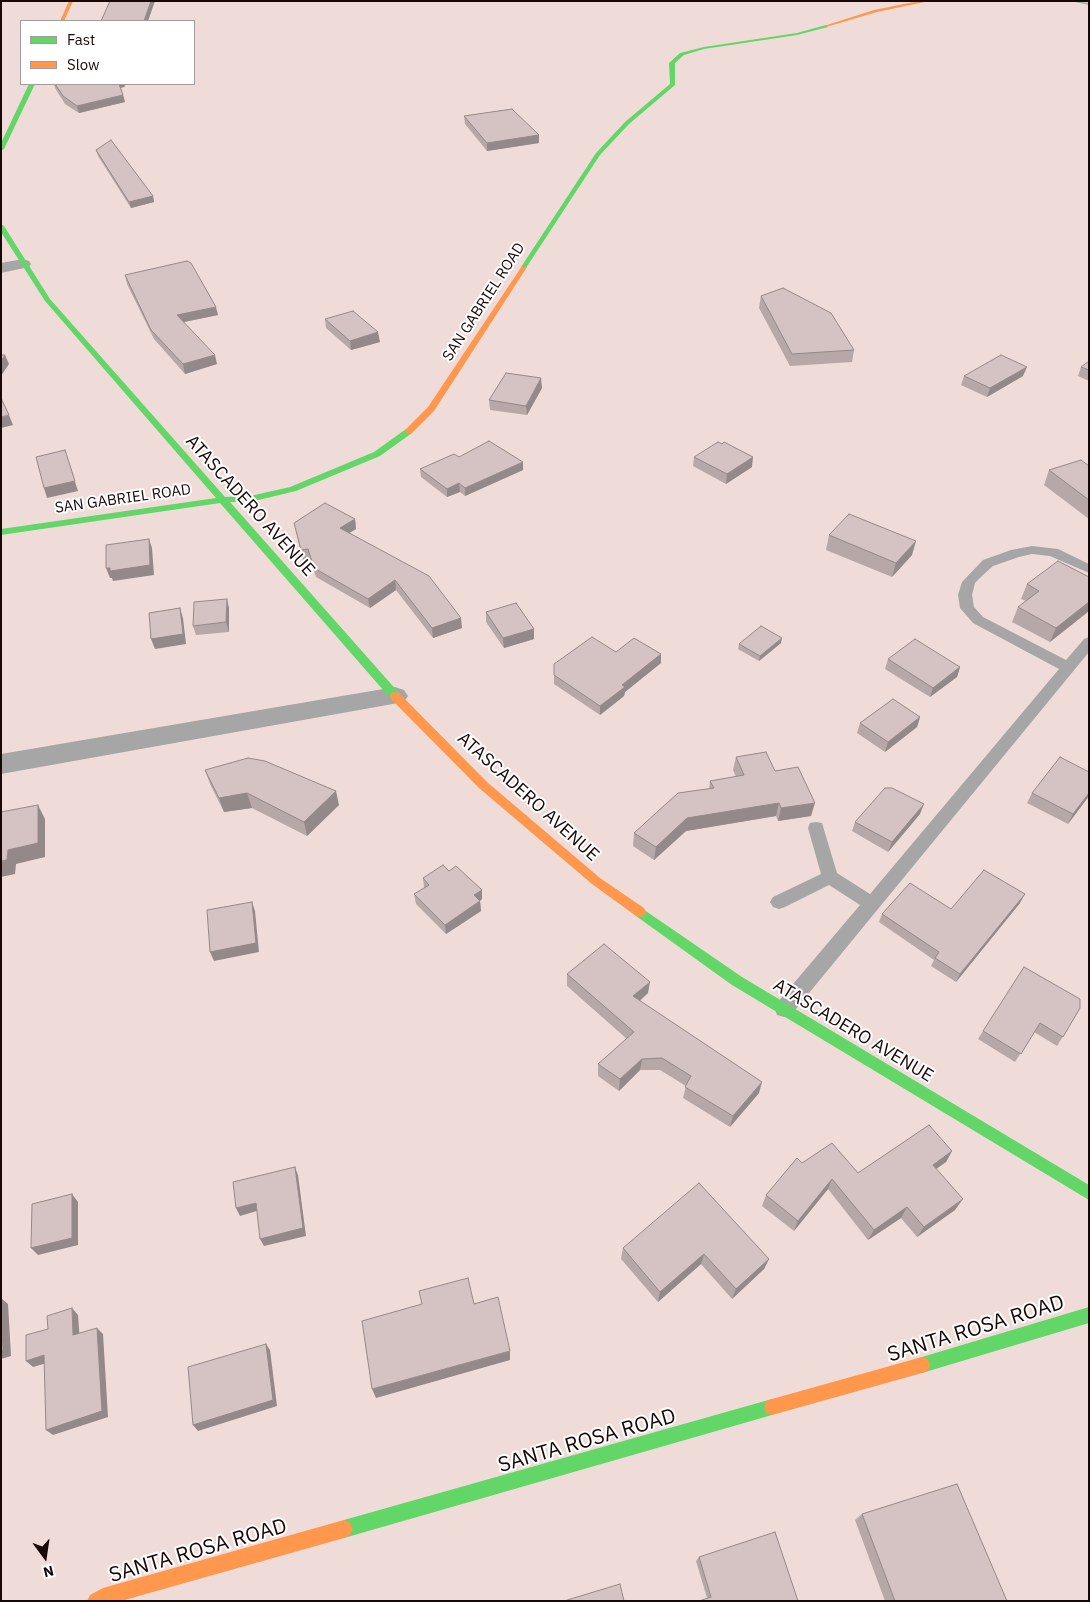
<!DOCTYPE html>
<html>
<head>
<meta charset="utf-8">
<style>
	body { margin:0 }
	#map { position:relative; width:1090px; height:1602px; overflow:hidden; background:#efdcd9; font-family:"IBM Plex Sans",sans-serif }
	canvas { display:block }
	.frame { position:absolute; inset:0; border:2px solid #190706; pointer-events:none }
	.legend { position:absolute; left:20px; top:20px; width:175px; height:65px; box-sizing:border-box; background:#fff; border:1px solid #a39c9b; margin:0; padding:6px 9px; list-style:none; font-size:15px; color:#190706 }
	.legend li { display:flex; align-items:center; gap:10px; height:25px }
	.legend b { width:25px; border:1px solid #a39c9b }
	.north { position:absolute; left:20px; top:1532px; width:50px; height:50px; -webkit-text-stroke:4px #fff; paint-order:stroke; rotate:166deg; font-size:14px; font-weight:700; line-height:20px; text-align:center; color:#190706 }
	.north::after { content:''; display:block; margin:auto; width:18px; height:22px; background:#190706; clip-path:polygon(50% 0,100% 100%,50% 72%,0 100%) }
</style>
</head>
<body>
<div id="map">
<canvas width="1090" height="1602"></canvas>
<div class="frame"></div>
<ul class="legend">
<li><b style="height:6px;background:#63d668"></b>Fast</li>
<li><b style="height:6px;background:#ff974d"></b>Slow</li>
</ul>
<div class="north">N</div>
</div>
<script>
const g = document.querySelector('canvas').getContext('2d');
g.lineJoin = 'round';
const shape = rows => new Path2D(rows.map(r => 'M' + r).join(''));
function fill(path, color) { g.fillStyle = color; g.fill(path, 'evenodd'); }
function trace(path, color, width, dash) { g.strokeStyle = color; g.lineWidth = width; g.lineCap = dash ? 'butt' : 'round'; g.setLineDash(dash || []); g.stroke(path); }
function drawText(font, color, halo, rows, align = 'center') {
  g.font = font + ' "IBM Plex Sans",sans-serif'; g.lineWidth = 4; g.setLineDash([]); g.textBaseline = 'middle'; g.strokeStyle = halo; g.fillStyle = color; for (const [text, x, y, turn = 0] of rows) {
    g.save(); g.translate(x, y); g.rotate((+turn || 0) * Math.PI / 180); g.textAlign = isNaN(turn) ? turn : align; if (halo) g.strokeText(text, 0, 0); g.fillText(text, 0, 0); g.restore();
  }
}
const stream = shape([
	[1073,1,1089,3,1089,5,1075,2,1073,1]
]);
const lane = shape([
	[1032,546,1058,549,1089,564,1089,573,1050,556,1032,554,1019,557,993,566,983,575,975,583,972,595,974,607,983,617,1066,660,1084,639,1089,637,1089,652,791,1015,784,1017,777,1015,775,1009,777,1003,860,905,829,885,785,907,779,909,773,907,770,902,773,897,821,874,808,828,810,823,816,822,822,823,837,873,870,894,1059,669,973,623,960,608,958,595,962,582,983,560,1011,550,1032,546]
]);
const street = shape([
	[23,259,29,261,31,264,29,267,1,273,1,263,23,259],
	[395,687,404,690,408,696,404,702,1,774,1,754,395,687]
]);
const fast = shape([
	[826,25,828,27,797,35,704,49,684,55,675,63,675,85,629,124,600,155,526,268,522,268,521,267,596,153,625,122,670,84,669,63,680,53,704,47,797,33,826,25],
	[29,84,35,84,4,149,1,151,1,143,29,84],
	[1,224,4,226,50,299,225,497,250,496,290,487,374,452,406,429,412,429,412,433,380,456,296,491,250,502,230,502,399,693,400,696,399,699,391,699,220,503,1,535,1,529,216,498,45,301,1,232,1,224],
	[640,907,742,977,1089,1185,1089,1200,732,985,636,916,634,912,636,908,640,907],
	[1089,1307,1089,1323,922,1373,916,1371,914,1365,916,1359,922,1357,1089,1307],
	[772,1399,778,1401,780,1407,778,1413,772,1415,344,1538,338,1535,335,1529,338,1523,344,1520,772,1399]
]);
const slow = shape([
	[69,1,73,1,64,21,60,21,69,1],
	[919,1,929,1,877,12,826,27,824,26,874,10,919,1],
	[522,266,527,267,434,411,412,433,406,433,406,429,428,407,522,266],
	[395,692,399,693,487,782,600,878,644,908,646,912,644,916,640,917,636,916,592,884,479,788,391,699,390,696,391,693,395,692],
	[922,1357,928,1359,930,1365,928,1371,922,1373,772,1415,766,1413,764,1407,766,1401,772,1399,922,1357],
	[344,1520,350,1523,353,1529,350,1535,344,1538,121,1601,87,1601,90,1595,103,1588,344,1520]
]);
const wall = shape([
	[54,84,126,84,124,87,121,88,125,102,79,113,65,104,55,88],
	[464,116,539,135,539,143,487,151,465,124],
	[96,150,153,196,154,202,131,208,98,156],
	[125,275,218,315,184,322,217,364,185,374,154,339,127,284],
	[761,296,854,350,852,362,790,366,759,308],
	[325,319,380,342,351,350,326,328],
	[1089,361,1089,381,1078,376,1081,367],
	[964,376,1023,376,987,397,961,385],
	[542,388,527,415,490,410,489,400],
	[459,457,523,462,523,470,465,496,460,492,447,497,421,477,420,469],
	[694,457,752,467,726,484,693,466],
	[1089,466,1089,519,1044,485,1049,470],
	[355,519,356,529,349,533,462,628,433,638,396,590,370,608,316,577,310,559,303,560,294,523],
	[829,535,912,555,892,577,826,550],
	[1089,577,1089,611,1050,642,1012,622,1018,607,1026,601,1021,599,1027,584],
	[229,608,229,632,196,635,193,626],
	[486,612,534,629,534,639,504,648,486,622],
	[781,643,759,661,738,649,739,644],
	[616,652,661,663,625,692,624,696,600,715,554,684,554,664],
	[888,659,960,667,957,677,930,697,885,669],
	[920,717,917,727,885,752,857,733,860,723],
	[736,757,775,771,811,816,778,821,776,816,686,831,654,860,633,846,634,833,709,789,710,781,736,777,733,770],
	[205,770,339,805,307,836,252,808,224,812,210,784],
	[1089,772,1089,796,1068,824,1027,803,1032,793],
	[920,814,888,852,852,831,855,822],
	[449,871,482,890,482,899,480,901,481,911,446,934,416,904,414,894,424,888,423,878],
	[1020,903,956,982,931,966,934,960,879,922,882,914,951,909],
	[567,974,648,993,640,1001,759,1093,730,1127,683,1098,686,1086,660,1070,640,1070,619,1091,598,1076,598,1064,627,1039,567,986],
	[1080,1008,1057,1046,1034,1032,1015,1062,978,1039,983,1031],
	[952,1151,946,1162,936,1169,955,1210,917,1237,901,1218,868,1240,828,1189,794,1231,762,1206,766,1195,802,1163,858,1173],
	[623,1248,769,1259,764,1269,732,1299,701,1264,658,1302,621,1259],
	[862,1514,1007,1601,885,1601,855,1520],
	[699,1557,798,1601,707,1598,696,1561]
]);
const shadedWall = shape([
	[151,1,155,1,148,21,144,21],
	[118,84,126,84,124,87,119,88],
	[123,95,125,102,79,113,77,106],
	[539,135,539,143,487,151,487,143],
	[153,196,154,202,131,208,129,202],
	[216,307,218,315,179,323,177,315],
	[378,332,380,342,351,350,350,341],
	[5,355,9,364,1,376,1,361],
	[215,355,217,364,185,374,183,364],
	[1027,367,1023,376,987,397,990,388],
	[541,378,542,388,527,415,526,406],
	[9,415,13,425,1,428,1,417],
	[65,450,78,491,47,498,44,488],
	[753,457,752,467,726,484,727,474],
	[523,462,523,470,465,496,465,488],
	[459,483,460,492,447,497,447,489],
	[355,519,356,529,341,538,340,528],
	[149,539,152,548,154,575,113,581,112,578,110,578,106,568],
	[916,541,912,555,892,577,896,563],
	[395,580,396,590,370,608,368,599],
	[227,599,229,608,229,632,226,622],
	[1089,602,1089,611,1050,642,1056,628],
	[180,608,183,618,186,644,155,649,151,639],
	[461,618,462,628,433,638,432,628],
	[534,629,534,639,504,648,503,638],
	[782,638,781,643,759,661,760,656],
	[661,654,661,663,625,692,624,696,600,715,600,706,622,685],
	[960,667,957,677,930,697,933,688],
	[920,717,917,727,885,752,888,742],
	[336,791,339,805,307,836,304,822],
	[247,793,252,808,224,812,219,798],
	[1089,793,1089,796,1068,824,1073,814],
	[779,803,776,816,686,831,654,860,656,847,687,818],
	[815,803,811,816,778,821,781,808],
	[924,804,920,814,888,852,892,842],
	[38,805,45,819,45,857,16,864,15,874,1,877,1,861,8,850],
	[482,890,482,899,475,905,474,895],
	[1025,894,1020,903,956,982,960,974],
	[480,901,481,911,446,934,445,925],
	[252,902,255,911,259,952,214,961,210,952],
	[650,982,648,993,631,1008,633,996],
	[642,1059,640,1070,619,1091,620,1079],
	[762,1082,759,1093,730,1127,733,1116],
	[952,1151,946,1162,926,1176,933,1165],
	[295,1167,298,1175,306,1236,264,1246,260,1239],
	[832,1179,828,1189,794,1231,798,1221],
	[72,1194,78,1202,78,1245,38,1255,31,1248],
	[963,1199,955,1210,917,1237,924,1227],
	[256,1203,260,1210,240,1216,236,1208],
	[907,1207,901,1218,868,1240,874,1230],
	[704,1254,701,1264,658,1302,660,1292],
	[769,1259,764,1269,732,1299,736,1289],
	[1,1298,8,1304,11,1356,1,1359],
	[72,1308,78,1315,80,1342,73,1335],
	[97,1328,103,1334,108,1417,53,1435,46,1430],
	[266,1344,270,1350,277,1406,198,1431,193,1425],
	[510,1351,510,1360,376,1398,372,1389],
	[44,1355,50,1362,33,1367,26,1361]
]);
const building = shape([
	[110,1,151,1,144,21,101,21,110,1],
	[55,84,119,84,123,95,77,106,63,96,55,84],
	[512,109,539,135,487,143,464,116,512,109],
	[111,140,153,196,129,202,96,150,111,140],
	[187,261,191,263,216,307,177,315,215,355,183,364,151,330,125,275,187,261],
	[783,288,831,313,854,350,792,354,761,296,783,288],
	[353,311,378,332,350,341,325,319,353,311],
	[1,355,5,355,1,361,1,355],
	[1001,355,1027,367,990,388,964,376,1001,355],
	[1089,361,1089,370,1081,367,1089,361],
	[506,373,541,378,526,406,489,400,506,373],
	[1,398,9,415,1,417,1,398],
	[489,441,523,462,465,488,459,483,447,489,420,469,454,454,459,457,489,441],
	[718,442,722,444,724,442,753,457,727,474,694,457,718,442],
	[65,450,75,481,44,488,36,457,65,450],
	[1081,460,1089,466,1089,500,1049,470,1081,460],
	[325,503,355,519,340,528,429,576,461,618,432,628,395,580,368,599,314,568,308,549,301,550,294,523,325,503],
	[849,514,916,541,896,563,829,535,849,514],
	[149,539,150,565,110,571,110,568,106,568,106,545,149,539],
	[1058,561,1089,577,1089,602,1056,628,1018,607,1039,591,1027,584,1058,561],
	[227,599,226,622,193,626,194,602,227,599],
	[516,603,534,629,503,638,486,612,516,603],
	[180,608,183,634,151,639,149,613,180,608],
	[761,626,782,638,760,656,739,644,761,626],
	[592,637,616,652,634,638,661,654,622,685,625,687,600,706,554,675,554,664,592,637],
	[915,639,960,667,933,688,888,659,915,639],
	[893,699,920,717,888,742,860,723,893,699],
	[766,752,775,771,798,767,815,803,781,808,779,803,687,818,656,847,634,833,678,793,714,788,710,781,744,775,736,757,766,752],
	[1060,757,1089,772,1089,793,1073,814,1032,793,1060,757],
	[248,758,265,761,336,791,304,822,247,793,219,798,205,770,248,758],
	[885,788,892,788,924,804,892,842,855,822,885,788],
	[38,805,38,843,8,850,7,860,1,861,1,812,38,805],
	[443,865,449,871,456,866,482,890,474,895,480,901,445,925,414,894,429,885,423,878,443,865],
	[984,870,1025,894,960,974,935,958,939,952,882,914,910,883,951,909,984,870],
	[252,902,256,943,210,952,207,910,252,902],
	[604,944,650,982,633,996,762,1082,733,1116,685,1087,691,1076,662,1058,642,1059,620,1079,598,1064,634,1032,567,974,604,944],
	[1024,967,1080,999,1080,1008,1063,1037,1040,1023,1021,1054,983,1031,1024,967],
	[929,1125,952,1151,933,1165,963,1199,924,1227,907,1207,874,1230,832,1179,798,1221,766,1195,797,1158,802,1163,832,1143,858,1173,929,1125],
	[295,1167,303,1228,260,1239,256,1203,236,1208,233,1182,295,1167],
	[699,1183,769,1259,736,1289,704,1254,660,1292,623,1248,699,1183],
	[72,1194,72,1238,31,1248,32,1204,72,1194],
	[468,1278,474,1304,498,1297,510,1351,372,1389,362,1321,422,1304,419,1291,468,1278],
	[72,1308,73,1335,97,1328,102,1411,46,1430,44,1355,26,1361,26,1335,48,1329,47,1316,72,1308],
	[1,1312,3,1350,1,1351,1,1312],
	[266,1344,273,1400,193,1425,188,1367,266,1344],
	[957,1484,1007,1601,895,1601,862,1514,957,1484],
	[775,1532,798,1601,699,1601,711,1597,699,1557,775,1532],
	[620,1584,624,1601,564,1601,620,1584]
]);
const farStreetnames = [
	["SAN GABRIEL ROAD",484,302,-57],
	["SAN GABRIEL ROAD",123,499,-8]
];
const streetNames = [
	["ATASCADERO AVENUE",250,506,48],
	["ATASCADERO AVENUE",528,797,42],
	["ATASCADERO AVENUE",853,1031,31]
];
const nearStreetnames = [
	["SANTA ROSA ROAD",976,1329,-17],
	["SANTA ROSA ROAD",587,1441,-16],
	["SANTA ROSA ROAD",198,1551,-16]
];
fill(stream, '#99b698');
fill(lane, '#a7a6a6');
fill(street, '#a7a6a6');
fill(fast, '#63d668');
fill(slow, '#ff974d');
fill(wall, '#b7a7a7');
fill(shadedWall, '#958888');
fill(building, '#d5c2c2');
trace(building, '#958888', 1);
drawText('15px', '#190706', '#fff', farStreetnames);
drawText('18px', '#190706', '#fff', streetNames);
drawText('21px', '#190706', '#fff', nearStreetnames);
</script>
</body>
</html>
